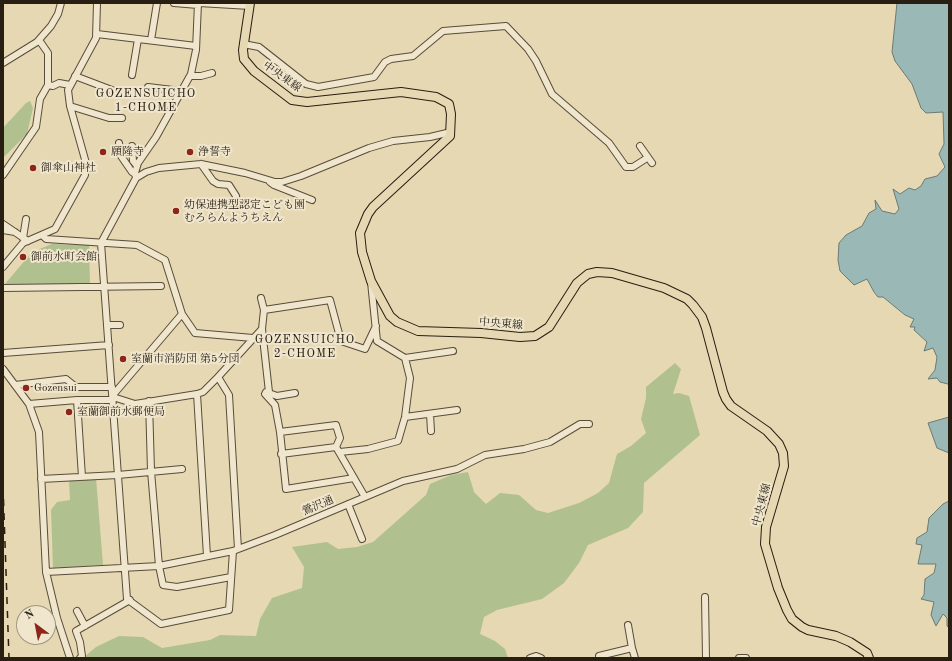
<!DOCTYPE html>
<html>
<head>
<meta charset="utf-8">
<style>
	body { margin:0 }
	#map { position:relative; width:952px; height:661px; overflow:hidden; background:#e6d8b2; font-family:"Old Standard TT",serif }
	canvas { display:block }
	.frame { position:absolute; inset:0; border:4px solid #281e12; pointer-events:none }
	.north { position:absolute; left:16px; top:605px; width:40px; height:40px; box-sizing:border-box; background:#efe6cd; border:1px solid #9f9682; border-radius:50%; rotate:328deg; font-size:11px; font-weight:700; line-height:16px; text-align:center; color:#281e12 }
	.north::after { content:''; display:block; margin:auto; width:14px; height:18px; background:#8f2418; clip-path:polygon(50% 0,100% 100%,50% 72%,0 100%) }
</style>
</head>
<body>
<div id="map">
<canvas width="952" height="661"></canvas>
<div class="frame"></div>
<div class="north">N</div>
</div>
<script>
const g = document.querySelector('canvas').getContext('2d');
g.lineJoin = 'round';
function fill(path, color) { g.fillStyle = color; g.fill(path, 'evenodd'); }
const shape = rows => new Path2D(rows.map(r => 'M' + r).join(''));
function trace(path, color, width, dash) { g.strokeStyle = color; g.lineWidth = width; g.lineCap = dash ? 'butt' : 'round'; g.setLineDash(dash || []); g.stroke(path); }
function drawText(font, color, halo, rows, align = 'center') {
  g.font = font + ' "Old Standard TT","Noto Serif JP",serif'; g.lineWidth = 4; g.setLineDash([]); g.textBaseline = 'middle'; g.strokeStyle = halo; g.fillStyle = color; for (const [text, x, y, turn = 0] of rows) {
    g.save(); g.translate(x, y); g.rotate((+turn || 0) * Math.PI / 180); g.textAlign = isNaN(turn) ? turn : align; if (halo) g.strokeText(text, 0, 0); g.fillText(text, 0, 0); g.restore();
  }
}
const green = shape([
	[30,101,33,108,27,134,3,158,3,128,26,103],
	[52,244,89,245,90,284,5,284,32,252],
	[675,363,681,369,673,394,679,393,689,396,700,435,644,483,643,512,628,528,588,545,579,563,564,583,542,599,497,610,484,617,480,634,495,641,505,649,508,658,83,658,96,647,119,636,143,637,162,648,210,640,220,635,256,636,260,619,272,598,302,588,304,567,292,547,327,542,338,549,357,547,373,542,426,495,430,484,451,475,468,472,474,492,486,504,500,493,519,495,536,510,548,513,579,503,598,493,609,483,617,454,631,446,646,433,641,419,646,398,646,387],
	[96,478,103,565,53,568,51,510,57,502,70,500,69,480]
]);
const water = shape([
	[897,3,949,3,949,386,948,384,940,382,937,378,928,379,935,370,937,357,933,348,924,351,927,342,914,330,915,327,910,327,914,319,905,315,883,297,878,297,874,292,867,279,854,285,840,271,838,260,839,243,846,235,862,226,869,213,876,209,875,200,882,211,895,214,899,209,893,189,900,194,909,188,915,190,921,186,925,179,937,176,945,167,939,154,944,144,943,112,926,113,921,108,912,84,895,61,892,52,897,3],
	[949,417,949,453,937,448,928,423,949,417],
	[949,501,949,628,947,626,947,618,943,614,936,626,931,615,934,602,921,599,924,595,925,579,934,573,936,564,918,564,922,545,916,544,917,538,927,532,929,518,943,504,949,501]
]);
const minor = shape([
	[174,3,198,5],
	[199,3,250,6],
	[97,34,196,46],
	[151,40,157,3],
	[243,44,259,47,306,84,318,87,374,77,385,62,391,59,413,56,443,31,506,26,528,49,536,61,552,94,609,143,626,167,633,167,647,158],
	[3,63,37,42,51,26,58,14,61,3],
	[132,75,138,39],
	[75,76,117,92],
	[190,76,201,76,212,73],
	[48,85,53,86,59,83,70,85],
	[148,87,181,91],
	[70,106,109,118,122,118],
	[119,143,121,156,132,172,135,174],
	[132,146,133,161,137,166],
	[640,146,652,163],
	[201,164,213,181,218,184,229,185,236,196],
	[3,175,36,127,40,99,48,85,48,53,39,40],
	[136,178,135,173,138,163,156,137,191,74,196,50,198,3],
	[270,182,274,185,312,200],
	[3,224,28,241],
	[3,230,15,232],
	[42,235,46,239,137,245,165,260,182,314,195,333,253,338],
	[23,238,26,219],
	[3,267,23,243,55,229,85,175,86,163,70,106,68,90,96,38,97,3],
	[371,282,377,341,405,358,453,351],
	[3,288,161,286],
	[261,298,264,310],
	[107,325,120,325],
	[3,353,109,345],
	[3,369,29,404,39,432,46,572,57,618,70,658],
	[15,385,66,379,76,387,112,387],
	[269,392,262,329,264,310,330,300,341,341,365,349,376,326],
	[197,394,207,556],
	[113,395,182,314],
	[113,397,135,404,197,394,203,392,218,377],
	[77,400,82,477],
	[149,401,151,471,159,566,163,585,177,587,231,577],
	[29,404,77,400,113,400],
	[430,414,431,431],
	[405,417,457,410],
	[280,432,275,405,265,394,266,392,277,396,295,393],
	[336,447,340,438,336,425,280,432,286,489,354,478],
	[340,452,368,449,398,441,405,417,410,378,405,358],
	[281,454,336,447,365,497],
	[41,479,118,475,182,469],
	[348,504,362,539],
	[238,549,229,395,218,377,262,329],
	[233,551,229,610,161,624,127,599,101,243,136,178,146,172,159,168,201,164,245,173,275,182,282,182,301,176,369,148,393,141,430,137,451,132],
	[46,572,159,566,233,551,275,535,403,481,457,469,485,455,524,449,550,442,580,424,589,424],
	[705,597,706,658],
	[77,611,85,626],
	[628,625,632,648],
	[80,658,82,656,80,642,76,631,130,600],
	[530,658,536,656,541,658],
	[599,658,599,656,632,648,635,658],
	[739,658,746,658]
]);
const major = shape([
	[250,3,243,50,244,59,254,71,292,100,307,102,401,92,436,97,449,104,451,114,450,136,373,207,368,214,360,233,362,252,371,281,390,316,397,322,418,331,481,333,520,337,535,336,549,327,577,283,588,274,597,272,612,273,664,288,687,299,693,305,702,317,706,328,723,392,726,399,731,406,767,431,779,444,783,453,784,466,766,527,765,544,778,588,787,610,792,619,802,627,808,630,836,636,850,642,867,653,869,658]
]);
const rail = shape([
	[3,485,9,658]
]);
const markers = [
	[103,152,4,"#8f2418"],
	[190,152,4,"#8f2418"],
	[33,168,4,"#8f2418"],
	[176,211,4,"#8f2418"],
	[23,257,4,"#8f2418"],
	[123,359,4,"#8f2418"],
	[26,388,4,"#8f2418"],
	[69,412,4,"#8f2418"]
];
const streetNames = [
	["中央東線",282,77,35],
	["中央東線",501,324,5],
	["中央東線",762,505,-75],
	["鶯沢通",318,506,-23]
];
const poiNames = [
	["願隆寺",111,152],
	["浄誓寺",198,152],
	["御傘山神社",41,168],
	["幼保連携型認定こども園",184,205],
	["むろらんようちえん",184,218],
	["御前水町会館",31,257],
	["室蘭市消防団 第5分団",131,359],
	["Gozensui",34,388],
	["室蘭御前水郵便局",77,412]
];
const neighbourhoodNames = [
	["GOZENSUICHO",146,94],
	["1-CHOME",146,108],
	["GOZENSUICHO",305,340],
	["2-CHOME",305,354]
];
fill(green, '#b1c08f');
fill(water, '#99b8b6');
trace(water, '#6c7a74', 1);
trace(minor, '#584c3a', 8);
trace(major, '#281e12', 10);
trace(minor, '#efe6cd', 6);
trace(major, '#e6d8b2', 8);
trace(rail, '#281e12', 1.5, [7, 7]);
for (const [x, y, r, color] of markers) { const dot = new Path2D(); dot.arc(x, y, r, 0, 2 * Math.PI); g.fillStyle = color; g.fill(dot); trace(dot, '#efe6cd', 1.5); }
drawText('11px', '#281e12', '#efe6cd', streetNames);
drawText('11px', '#281e12', '#efe6cd', poiNames, 'left');
g.letterSpacing = '1px';
drawText('12px', '#281e12', '#efe6cd', neighbourhoodNames);
g.letterSpacing = '0px';
</script>
</body>
</html>
